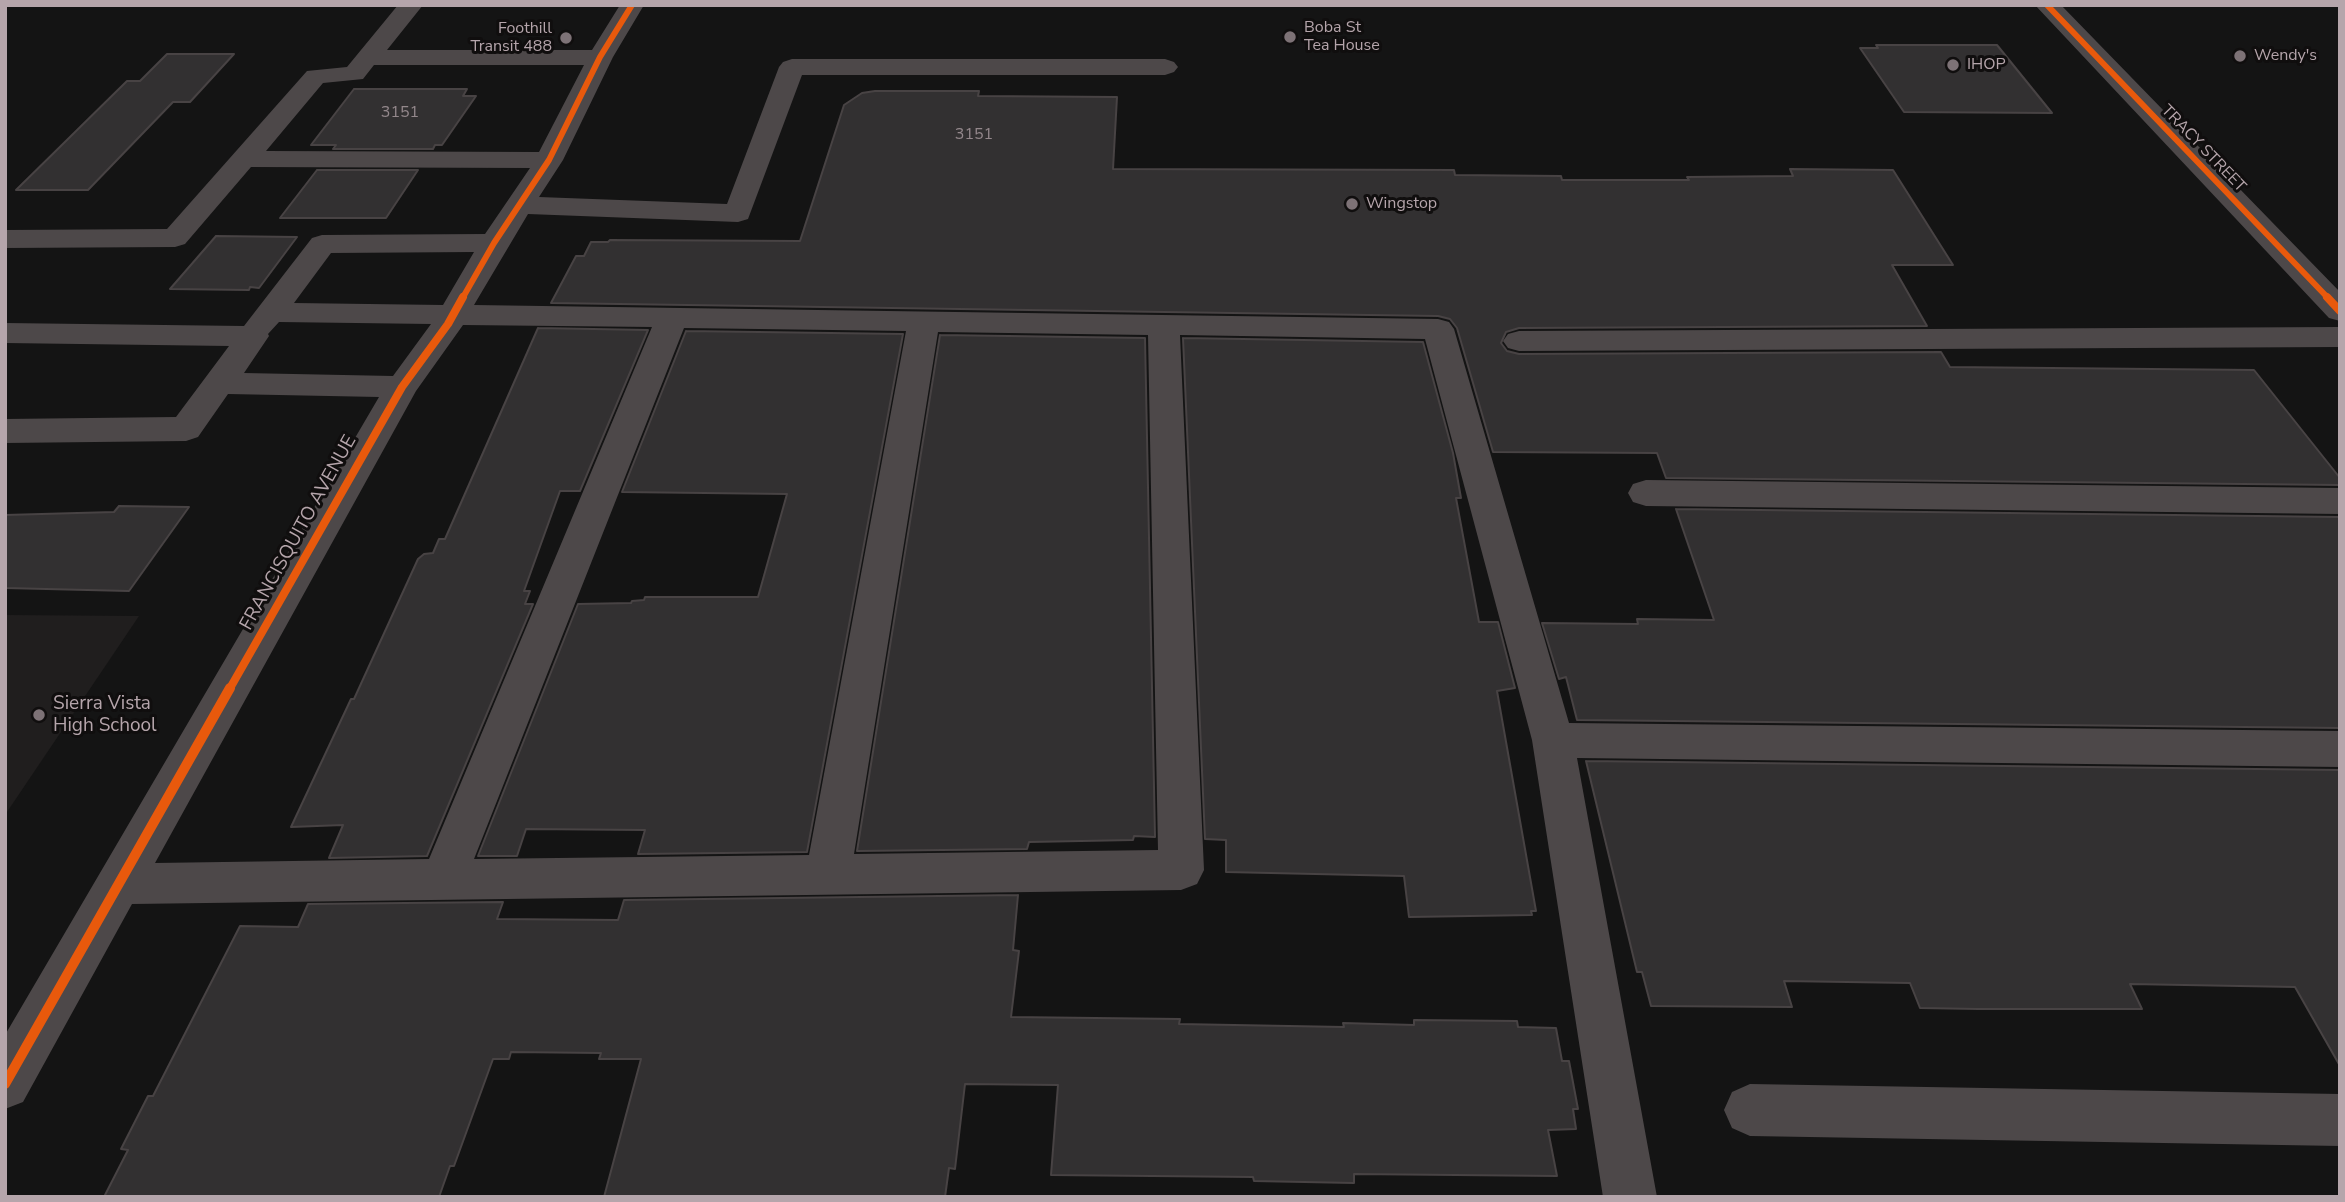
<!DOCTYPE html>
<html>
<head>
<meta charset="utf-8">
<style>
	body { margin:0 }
	#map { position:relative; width:2345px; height:1202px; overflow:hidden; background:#141414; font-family:"Nunito Sans",sans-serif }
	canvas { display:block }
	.frame { position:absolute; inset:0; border:7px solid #b5a5ab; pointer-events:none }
</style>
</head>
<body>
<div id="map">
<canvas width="2345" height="1202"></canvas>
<div class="frame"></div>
</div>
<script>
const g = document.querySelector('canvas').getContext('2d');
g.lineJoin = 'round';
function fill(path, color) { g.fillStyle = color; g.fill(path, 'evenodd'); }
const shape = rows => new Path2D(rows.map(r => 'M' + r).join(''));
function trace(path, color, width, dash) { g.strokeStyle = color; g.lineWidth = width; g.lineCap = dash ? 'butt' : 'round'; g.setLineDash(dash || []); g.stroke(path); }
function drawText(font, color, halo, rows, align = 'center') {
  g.font = font + ' "Nunito Sans",sans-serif'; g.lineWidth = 6; g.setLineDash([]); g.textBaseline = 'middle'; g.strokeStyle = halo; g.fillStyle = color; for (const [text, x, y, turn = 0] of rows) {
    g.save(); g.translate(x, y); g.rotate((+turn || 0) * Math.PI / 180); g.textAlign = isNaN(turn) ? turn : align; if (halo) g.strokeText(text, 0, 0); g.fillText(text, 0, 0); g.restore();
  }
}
const built = shape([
	[5,615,139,616,5,815]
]);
const building = shape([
	[1876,45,1997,45,2052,113,1904,112,1860,48,1878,48,1876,45],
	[167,54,234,54,190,102,173,102,88,190,16,190,127,81,140,81,167,54],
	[354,89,467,89,463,96,476,96,442,145,435,145,433,149,333,149,336,145,311,145,354,89],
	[875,91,979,91,978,96,1117,97,1113,169,1454,170,1455,175,1561,176,1562,180,1689,180,1687,177,1793,176,1790,169,1893,170,1953,265,1892,265,1927,326,1519,328,1506,332,1501,343,1507,351,1519,354,1941,352,1950,367,2254,370,2340,478,2340,485,1666,478,1657,453,1493,452,1457,328,1450,319,1438,316,551,303,576,256,584,256,591,242,608,242,610,240,800,241,844,105,862,93,875,91],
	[317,170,418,170,386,218,280,218,317,170],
	[216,236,297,237,259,288,250,287,249,290,170,289,216,236],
	[538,328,648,330,580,491,560,491,524,591,530,591,525,604,533,604,427,856,329,858,343,825,291,827,351,699,354,699,418,559,424,554,433,553,439,539,445,539,538,328],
	[686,331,903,334,807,852,638,854,645,830,526,829,517,856,478,856,578,604,631,603,632,601,644,600,645,597,758,597,787,494,622,492,686,331],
	[940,335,1145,338,1155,837,1134,836,1133,840,1029,842,1027,849,857,851,940,335],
	[1183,338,1423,342,1453,453,1461,498,1456,498,1479,622,1498,622,1515,688,1497,691,1536,911,1531,911,1532,915,1409,917,1404,876,1226,872,1226,840,1205,839,1183,338],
	[119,506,189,507,129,591,5,588,5,515,114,512,119,506],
	[1676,509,2340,517,2340,728,1577,720,1566,677,1559,679,1542,623,1638,624,1637,619,1714,620,1676,509],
	[1586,761,2340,770,2340,1066,2295,987,2130,984,2142,1009,1978,1009,1920,1008,1910,983,1784,981,1792,1007,1651,1006,1642,972,1637,972,1586,761],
	[1018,895,1013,950,1019,951,1011,1017,1180,1019,1179,1024,1344,1027,1343,1023,1414,1025,1414,1020,1517,1021,1518,1027,1556,1028,1562,1061,1569,1061,1578,1109,1573,1109,1576,1129,1548,1130,1557,1176,1354,1174,1354,1183,1254,1181,1253,1177,1051,1175,1058,1085,965,1084,955,1169,949,1168,945,1197,604,1197,641,1059,599,1059,601,1053,511,1052,509,1059,493,1059,454,1166,450,1166,439,1197,104,1197,128,1150,121,1149,148,1096,153,1096,240,926,298,927,308,904,503,902,497,919,618,920,624,900,1018,895]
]);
const minor = shape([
	[398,5,423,5,387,50,592,50,620,5,644,5,613,57,563,160,539,197,727,204,779,67,783,62,792,59,1165,59,1174,62,1178,67,1174,72,1165,75,802,75,748,219,738,222,528,214,474,305,1438,319,1449,322,1454,329,1569,723,2340,731,2340,767,1577,758,1657,1197,1603,1197,1532,740,1425,339,1180,335,1204,870,1197,884,1181,890,132,904,23,1102,5,1109,5,1035,379,397,228,394,198,437,186,441,5,443,5,419,176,417,229,346,5,343,5,323,244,326,312,238,322,235,485,234,530,168,251,167,185,244,175,247,5,248,5,230,167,229,307,71,347,67,398,5],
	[374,65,584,65,539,152,266,151,323,83,363,79,374,65],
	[474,252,443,305,294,303,331,253,474,252],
	[279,322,431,324,393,376,244,373,269,336,268,334,279,322],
	[463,325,652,327,429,859,155,863,416,391,463,325],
	[684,328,906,331,809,855,474,859,684,328],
	[938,332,1148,335,1158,850,854,854,938,332],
	[2035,5,2061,5,2340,292,2340,321,2329,318,2035,5],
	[2340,327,2340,347,1519,351,1508,348,1503,341,1508,334,1519,331,2340,327],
	[1646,480,2340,488,2340,514,1646,506,1633,502,1628,493,1633,484,1646,480],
	[1750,1084,2340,1094,2340,1146,1750,1136,1732,1128,1724,1110,1732,1092,1750,1084]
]);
const cyclewayFar2 = shape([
	[2047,5,2329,299],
	[462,299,494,243,549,160,600,57,632,5]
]);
const cyclewayFar1 = shape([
	[2327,297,2340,311],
	[229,690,402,387,448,324,463,297]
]);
const cycleway = shape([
	[5,1084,230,688]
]);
const markers = [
	[1290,37,7,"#7d7276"],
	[566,38,7,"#7d7276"],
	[2240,56,7,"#7d7276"],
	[1953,65,7,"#7d7276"],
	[1352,204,7,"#7d7276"],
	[39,715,7,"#7d7276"]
];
const farPoinames = [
	["Boba St",1304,28],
	["Tea House",1304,46],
	["Foothill",552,29,"right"],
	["Transit 488",552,47,"right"],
	["Wendy's",2254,56],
	["IHOP",1967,65],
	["Wingstop",1366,204]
];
const numberNames = [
	["3151",400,113],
	["3151",974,135]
];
const farStreetnames = [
	["TRACY STREET",2203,149,46]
];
const streetNames = [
	["FRANCISQUITO AVENUE",299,533,-61]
];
const poiNames = [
	["Sierra Vista",53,704],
	["High School",53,726]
];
fill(built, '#201e1e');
fill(building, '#323031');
trace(building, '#484344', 2);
fill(minor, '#4d4849');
trace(cyclewayFar2, '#e8590c', 6);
trace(cyclewayFar1, '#e8590c', 8);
trace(cycleway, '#e8590c', 10);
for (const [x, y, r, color] of markers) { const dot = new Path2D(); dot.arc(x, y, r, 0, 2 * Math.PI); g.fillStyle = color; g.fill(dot); trace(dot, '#100e0e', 2.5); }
drawText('16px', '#b5a5ab', '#100e0e', farPoinames, 'left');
drawText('16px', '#94888c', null, numberNames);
drawText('16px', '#b5a5ab', '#100e0e', farStreetnames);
drawText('19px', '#b5a5ab', '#100e0e', streetNames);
drawText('19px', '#b5a5ab', '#100e0e', poiNames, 'left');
</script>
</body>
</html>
